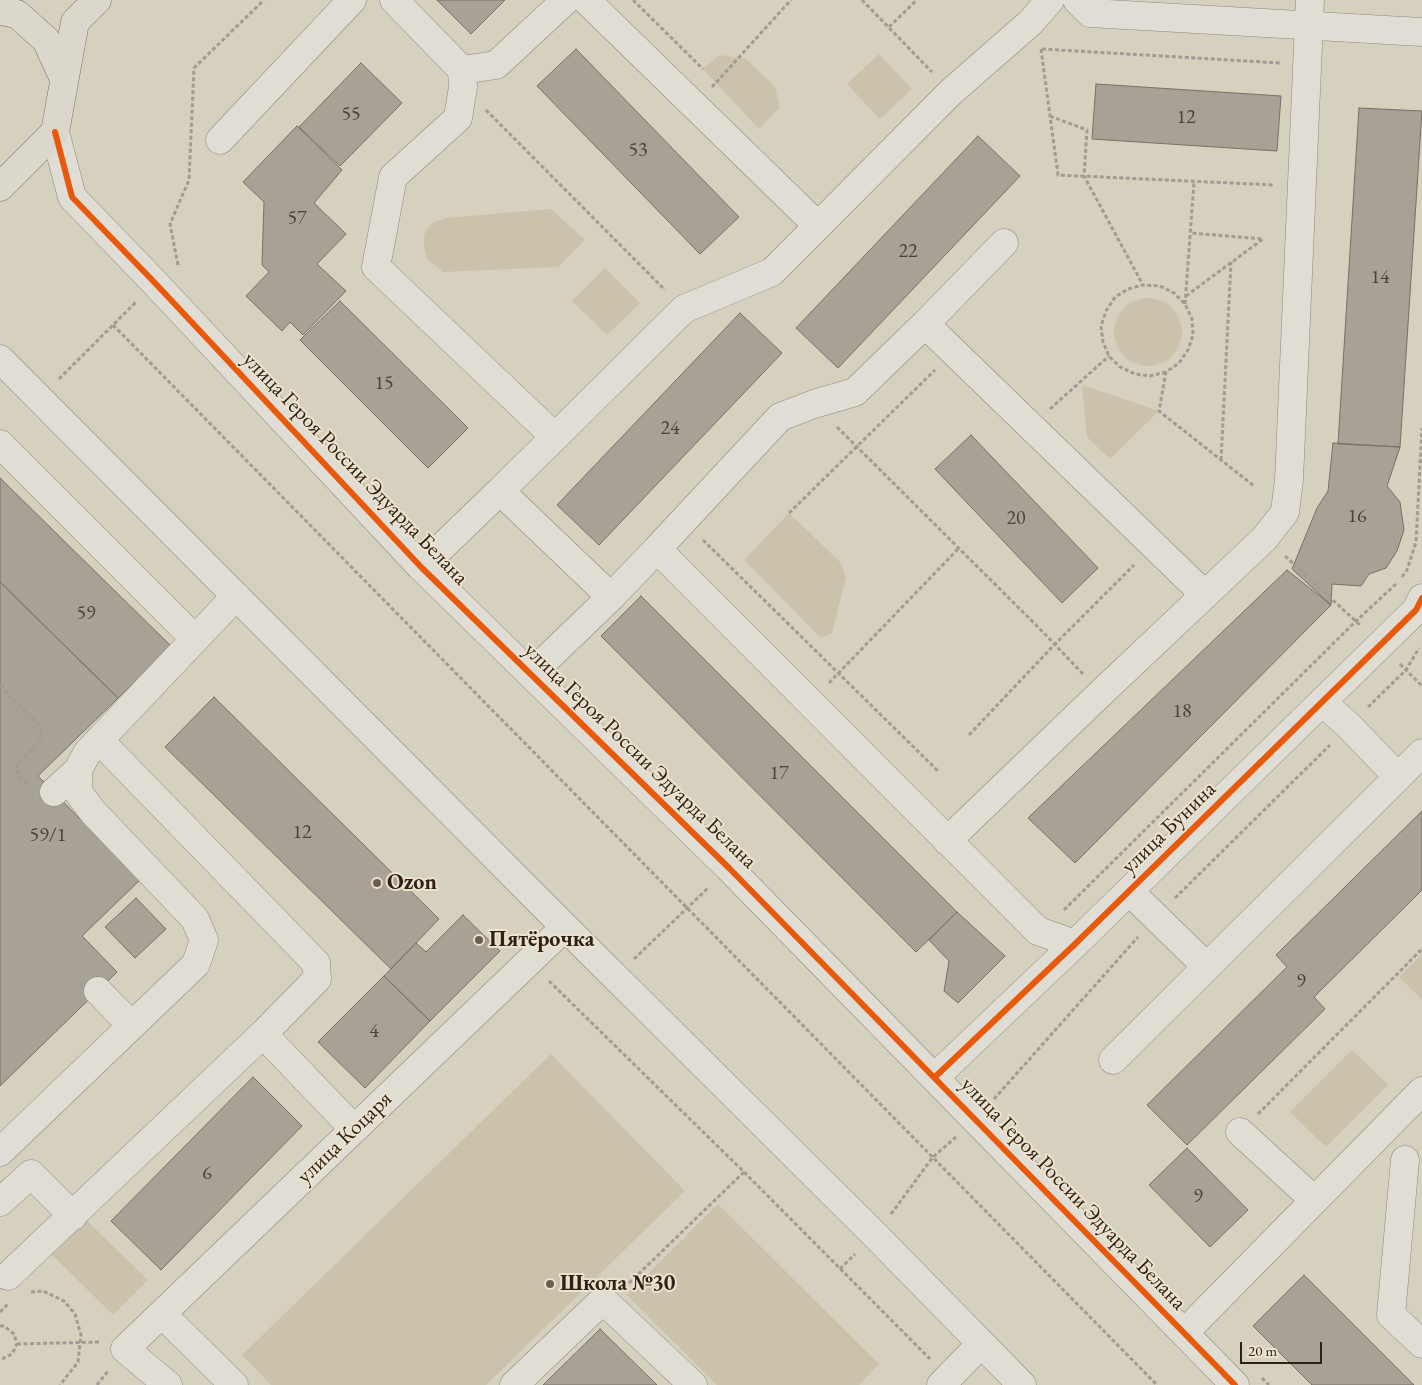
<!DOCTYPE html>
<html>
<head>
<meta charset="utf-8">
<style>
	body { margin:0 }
	#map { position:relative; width:1422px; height:1385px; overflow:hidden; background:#d6d0bf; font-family:"EB Garamond",serif }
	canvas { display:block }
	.scale { position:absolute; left:1240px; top:1342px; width:82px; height:22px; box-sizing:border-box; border:2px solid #302114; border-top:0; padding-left:6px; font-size:15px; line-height:18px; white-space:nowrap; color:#302114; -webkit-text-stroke:4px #ebe3cf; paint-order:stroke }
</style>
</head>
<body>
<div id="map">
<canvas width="1422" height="1385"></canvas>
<div class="scale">20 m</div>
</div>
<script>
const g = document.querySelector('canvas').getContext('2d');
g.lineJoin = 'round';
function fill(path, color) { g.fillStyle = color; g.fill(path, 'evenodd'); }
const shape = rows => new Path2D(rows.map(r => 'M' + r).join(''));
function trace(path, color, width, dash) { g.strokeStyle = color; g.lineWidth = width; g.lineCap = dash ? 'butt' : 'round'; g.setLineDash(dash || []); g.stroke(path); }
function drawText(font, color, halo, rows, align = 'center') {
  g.font = font + ' "EB Garamond",serif'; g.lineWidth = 4; g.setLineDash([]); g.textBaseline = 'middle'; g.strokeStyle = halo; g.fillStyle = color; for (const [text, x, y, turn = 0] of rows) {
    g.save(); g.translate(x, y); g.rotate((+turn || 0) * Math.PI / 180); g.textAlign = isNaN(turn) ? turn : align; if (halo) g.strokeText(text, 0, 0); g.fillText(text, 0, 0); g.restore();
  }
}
const green = shape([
	[879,54,912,89,880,119,847,84],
	[720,55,746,59,775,87,780,107,759,129,703,69],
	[551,209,585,240,558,267,443,272,427,259,424,247,424,235,431,224,445,218],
	[605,268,640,303,607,335,572,301],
	'1114 332a34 34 0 1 1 68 0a34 34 0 1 1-68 0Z',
	[1082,385,1159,411,1110,459,1087,437],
	[789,513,841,563,846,577,832,633,821,638,744,560],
	[1422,954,1422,1000,1399,977],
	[1352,1050,1388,1085,1326,1147,1290,1112],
	[551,1054,685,1191,486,1385,271,1385,242,1355],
	[718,1204,879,1364,859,1385,717,1385,627,1295],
	[80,1214,148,1280,113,1315,46,1249]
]);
const building = shape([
	[437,0,505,0,471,34,437,0],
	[576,49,739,217,700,254,537,86,576,49],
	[361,63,402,103,340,166,299,127,361,63],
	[1096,84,1281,96,1277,151,1092,139,1096,84],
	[1359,108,1422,111,1400,447,1338,444,1359,108],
	[297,126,342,170,314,203,346,234,317,264,346,291,303,335,290,322,282,331,246,296,269,272,262,265,264,202,243,182,297,126],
	[978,136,1020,176,838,368,796,328,978,136],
	[340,301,468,428,428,468,300,340,340,301],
	[740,313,782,353,599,545,557,505,740,313],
	[971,435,1098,568,1062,603,935,469,971,435],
	[1333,443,1400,447,1387,486,1400,502,1404,530,1397,551,1386,568,1369,574,1361,586,1332,584,1331,605,1292,569,1317,508,1328,491,1333,443],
	[0,478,172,647,118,698,0,582,0,478],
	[1287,570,1331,605,1075,863,1028,818,1287,570],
	[0,582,118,698,38,776,140,880,82,936,117,972,0,1086,0,582],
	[641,596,957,912,916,952,601,636,641,596],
	[214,697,439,919,391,969,165,747,214,697],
	[1422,811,1422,890,1314,997,1325,1009,1187,1145,1147,1105,1287,967,1276,955,1422,811],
	[136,898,166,929,135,958,105,927,136,898],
	[957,912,1005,956,958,1003,944,991,949,961,929,940,957,912],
	[463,915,500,951,430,1021,384,976,416,943,426,952,463,915],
	[384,976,430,1021,365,1088,318,1042,384,976],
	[253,1077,302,1126,161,1270,111,1221,253,1077],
	[1187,1148,1248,1210,1210,1247,1149,1185,1187,1148],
	[1304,1275,1414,1385,1312,1385,1253,1326,1304,1275],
	[600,1329,657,1385,543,1385,600,1329]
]);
const path = shape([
	[633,0,703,69],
	[862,0,932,72],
	[889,27,917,0],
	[1041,49,1058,175,1275,185],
	[1042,49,1281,63],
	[712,87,791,0],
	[486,110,665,290],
	[1050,116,1087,130,1084,176,1143,285],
	[178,265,170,224,189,180,194,68,264,0],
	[1186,296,1263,239,1191,233],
	[1185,304,1194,182],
	[113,325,1157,1385],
	[1166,372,1150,376,1135,374,1120,367,1109,356,1103,342,1101,326,1106,311,1115,297,1128,289,1143,285,1160,286,1174,293,1185,304,1192,319,1193,335,1188,350,1179,363,1166,372,1159,411,1254,486],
	[59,379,136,302],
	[1050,409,1109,356],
	[837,427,1039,628,1083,674],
	[1221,460,1231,262],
	[789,513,935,370],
	[703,540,938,771],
	[1285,556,1361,626],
	[1402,577,1407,570,1416,542,1422,428],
	[1400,664,1422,686],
	[829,683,959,548],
	[0,686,39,725,42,732,40,741,18,763,17,770,19,776,29,785],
	[1368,707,1406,670,1419,648],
	[969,735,1055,644,1134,565],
	[1175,898,1330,745],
	[1064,910,1356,621,1396,584],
	[634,959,709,887],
	[549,981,744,1172,626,1286],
	[994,1099,1138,937],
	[1258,1114,1422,949],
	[744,1172,930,1359],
	[891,1214,933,1157,956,1137],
	[840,1269,855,1254],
	[31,1292,43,1291,64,1301,75,1314,81,1335,78,1362,60,1385],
	[0,1312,8,1304],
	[0,1326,4,1326,14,1334,17,1344,12,1354,0,1360],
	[17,1344,99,1342],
	[1262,1378,1269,1385],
	[97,1385,109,1370]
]);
const minor = shape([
	[394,0,462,70,463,87,458,118,393,177,376,267,555,437,684,309,772,272,951,92,1031,22,1050,0],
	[586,0,817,225],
	[1077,0,1090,13,1422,32],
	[462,70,496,65,566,0],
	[55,132,72,197,155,283,421,567,729,868,1235,1385],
	[220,140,352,0],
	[925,324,1205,595],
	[0,359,565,927,875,1235,1022,1385],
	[555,437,500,491,611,597,657,549,1038,931,1075,944],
	[0,444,195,639],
	[657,549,780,417,814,404,855,392,925,324,1004,243],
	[421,567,500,491],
	[531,674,611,597],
	[1322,702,1349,726,1398,777,1422,753],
	[54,792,78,770],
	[947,841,1101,693,1265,538,1285,512,1289,480,1310,0],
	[1129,891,1206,966],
	[98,991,131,1025],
	[263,1034,354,1129],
	[1113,1060,1398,777],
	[935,1077,1075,944,1322,702,1416,610,1422,598],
	[1240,1132,1314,1200],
	[0,1152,196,964,204,940,195,919,93,812,78,792,78,770,87,753,236,596],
	[1405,1160,1391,1315,1422,1344],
	[0,1202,31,1174,73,1216],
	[8,1276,263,1034,317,979,316,963,99,740],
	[162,1314,234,1385],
	[1184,1333,1422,1091],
	[168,1385,125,1349,565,927],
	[514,1385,603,1300,693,1385],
	[941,1385,981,1344]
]);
const major = shape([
	[0,11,17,14,46,40,64,79],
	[0,187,55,132,75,22,97,0]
]);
const cycleway = shape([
	[55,132,72,197,155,283,421,567,729,868,1235,1385],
	[935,1077,1075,944,1322,702,1416,610,1422,598]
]);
const markers = [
	[377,883,5,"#6a5e50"],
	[479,940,5,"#6a5e50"],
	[550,1284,5,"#6a5e50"]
];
const numberNames = [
	["55",351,115],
	["12",1186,118],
	["53",638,151],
	["57",297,219],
	["22",908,252],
	["14",1380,278],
	["15",384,384],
	["24",670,429],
	["16",1357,517],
	["20",1016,519],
	["59",86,614],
	["18",1182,712],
	["17",779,774],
	["12",302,833],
	["59/1",48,836],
	["9",1301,982],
	["4",374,1032],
	["6",207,1174],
	["9",1198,1197]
];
const streetNames = [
	["улица Героя России Эдуарда Белана",355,469,46],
	["улица Героя России Эдуарда Белана",640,756,44],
	["улица Бунина",1169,828,-44],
	["улица Коцаря",345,1138,-44],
	["улица Героя России Эдуарда Белана",1073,1194,46]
];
const poiNames = [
	["Ozon",387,883],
	["Пятёрочка",489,940],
	["Школа №30",560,1284]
];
fill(green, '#cbc2ab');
fill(building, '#a7a196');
trace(building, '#767066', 1);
trace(minor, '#8d887c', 29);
trace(major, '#767066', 29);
trace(path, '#a09c94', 3, [4, 2.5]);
trace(minor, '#e0ddd4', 28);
trace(major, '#dbd7cd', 28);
trace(cycleway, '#e8590c', 6);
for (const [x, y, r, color] of markers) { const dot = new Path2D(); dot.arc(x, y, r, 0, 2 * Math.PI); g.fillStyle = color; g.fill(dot); trace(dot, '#ebe3cf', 2); }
drawText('20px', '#4e4134', null, numberNames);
drawText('22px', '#302114', '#ebe3cf', streetNames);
drawText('bold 22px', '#302114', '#ebe3cf', poiNames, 'left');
</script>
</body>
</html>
